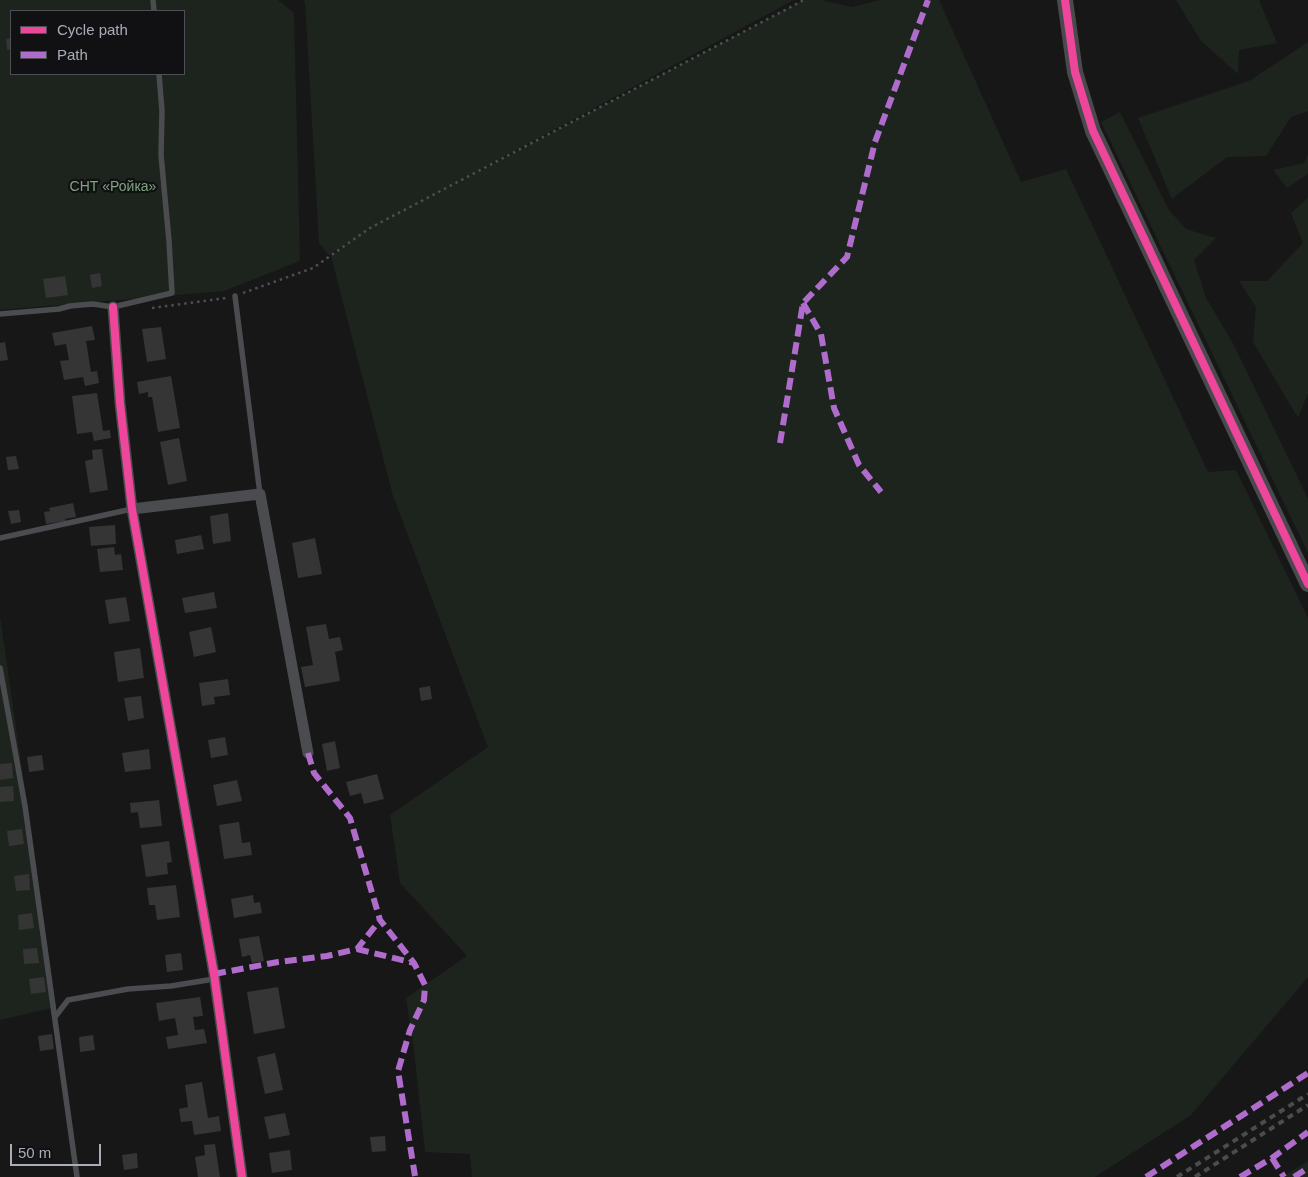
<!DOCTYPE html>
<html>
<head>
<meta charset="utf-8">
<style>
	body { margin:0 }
	#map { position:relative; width:1308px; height:1177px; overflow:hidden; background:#171717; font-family:Arial,sans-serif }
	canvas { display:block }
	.legend { position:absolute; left:10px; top:10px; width:175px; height:65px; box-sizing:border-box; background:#111113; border:1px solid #4d4f55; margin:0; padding:6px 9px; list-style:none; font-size:15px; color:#a8adb8 }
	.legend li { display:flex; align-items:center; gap:10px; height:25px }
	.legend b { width:25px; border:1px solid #4d4f55 }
	.scale { position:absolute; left:10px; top:1144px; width:91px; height:22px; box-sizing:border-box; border:2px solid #a8adb8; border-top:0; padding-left:6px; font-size:15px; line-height:18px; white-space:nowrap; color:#a8adb8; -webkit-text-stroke:4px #111113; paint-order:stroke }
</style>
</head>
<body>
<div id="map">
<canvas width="1308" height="1177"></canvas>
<ul class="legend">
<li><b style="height:6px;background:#ed469a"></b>Cycle path</li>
<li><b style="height:6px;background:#b06ccc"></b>Path</li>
</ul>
<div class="scale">50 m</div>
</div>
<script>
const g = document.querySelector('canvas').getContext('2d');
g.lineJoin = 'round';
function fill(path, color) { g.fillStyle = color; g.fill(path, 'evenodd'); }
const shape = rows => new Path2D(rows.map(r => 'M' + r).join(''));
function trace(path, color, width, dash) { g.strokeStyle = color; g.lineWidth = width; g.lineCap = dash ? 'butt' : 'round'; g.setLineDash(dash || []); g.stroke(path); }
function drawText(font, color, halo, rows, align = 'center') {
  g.font = font + ' Arial,sans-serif'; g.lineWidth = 4.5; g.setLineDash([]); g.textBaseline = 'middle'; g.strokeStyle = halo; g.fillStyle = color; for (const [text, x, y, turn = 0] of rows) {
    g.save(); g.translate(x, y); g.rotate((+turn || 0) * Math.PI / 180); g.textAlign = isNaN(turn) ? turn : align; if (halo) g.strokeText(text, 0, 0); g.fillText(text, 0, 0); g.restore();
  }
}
const green = shape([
	[0,0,278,0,294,13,300,261,224,291,0,310],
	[11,11,184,11,184,74,11,74],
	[302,0,794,0,439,192,804,0,821,0,852,7,880,0,939,0,1021,182,1066,169,1208,472,1236,470,1308,618,1308,977,1191,1115,1095,1177,472,1177,470,1154,425,1152,413,1042,406,998,467,956,400,883,390,815,488,747,393,496,331,256,351,241,329,255,319,243,305,2],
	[1176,0,1259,0,1277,43,1239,50,1238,74,1201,41],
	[1308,42,1308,111,1291,117,1266,156,1227,157,1172,199,1138,118,1249,81],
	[1120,112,1169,210,1186,229,1216,238,1194,260,1206,298,1234,345,1308,499,1308,553,1101,122],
	[1308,155,1308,174,1287,188,1273,170,1304,163],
	[1308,198,1308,393,1298,418,1253,342,1256,307,1239,281,1267,281,1303,243,1291,213],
	[0,616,56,1007,0,1020],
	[1308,1161,1308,1177,1282,1177]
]);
const building = shape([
	[11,38,11,49,7,50,6,39],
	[100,273,102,286,92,288,90,275],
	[65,276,68,295,46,298,43,279],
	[92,326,95,340,86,341,91,372,97,371,99,383,85,386,83,377,64,380,60,361,69,360,66,344,55,346,52,333],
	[161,327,166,359,147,362,142,329],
	[5,342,8,360,0,361,0,343],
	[171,376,180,428,158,432,152,397,148,397,148,392,139,394,137,382],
	[97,393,103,431,110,430,111,438,94,441,92,432,77,434,72,396],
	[179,438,187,481,168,485,160,442],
	[102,449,108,490,90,493,85,461,93,459,92,450],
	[16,456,19,469,8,470,6,457],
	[73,503,76,517,65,519,66,521,46,524,44,512,50,511,49,508],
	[19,510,21,522,11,524,8,511],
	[228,513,231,541,213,544,210,516],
	[115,525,116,544,91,546,89,527],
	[201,535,204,549,177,554,175,540],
	[315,538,322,574,298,578,292,543],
	[114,547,115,555,121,554,123,570,100,572,97,549],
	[214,592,217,608,185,613,182,598],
	[126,597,130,621,109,624,105,600],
	[326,624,329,639,340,637,343,650,335,652,340,681,305,687,301,667,313,665,306,627],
	[211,627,216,652,194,657,189,632],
	[140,648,144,678,118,682,114,652],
	[228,679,230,695,214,697,215,704,202,706,199,683],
	[430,686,432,699,421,701,419,688],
	[141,696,144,718,128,721,124,698],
	[225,737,228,755,211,758,208,740],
	[335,741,340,768,327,771,322,744],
	[149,749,151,769,125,772,122,753],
	[42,755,44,770,29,772,27,757],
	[12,763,13,778,0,780,0,764],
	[377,774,384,799,364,804,361,793,350,796,346,782],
	[237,780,242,801,217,806,213,785],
	[13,786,14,801,0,802,0,787],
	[159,800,162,826,140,828,138,812,131,813,130,803],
	[239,822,242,843,250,842,252,855,224,859,219,825],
	[22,829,24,844,9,846,7,831],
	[169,841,172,862,167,863,168,874,146,877,141,845],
	[29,874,30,890,16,891,14,876],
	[176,885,180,917,157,920,155,905,149,905,147,888],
	[253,895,254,903,260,902,262,913,234,918,231,899],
	[32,913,34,928,19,930,18,915],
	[259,936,264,961,252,963,250,955,242,957,239,939],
	[37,948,39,963,24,964,23,949],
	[181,953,183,970,167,972,165,955],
	[44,977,46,992,31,994,29,979],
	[278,987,285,1028,254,1034,247,992],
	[200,997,203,1016,193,1017,195,1030,204,1029,207,1043,168,1049,166,1037,178,1035,175,1018,159,1021,156,1003],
	[52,1034,54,1049,40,1051,38,1036],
	[93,1035,95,1050,80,1052,79,1037],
	[275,1053,283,1090,265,1094,257,1057],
	[202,1082,208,1118,219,1116,221,1131,194,1135,192,1121,181,1122,179,1109,188,1107,185,1085],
	[285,1113,290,1135,269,1139,264,1117],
	[385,1136,386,1151,372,1152,370,1137],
	[215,1144,220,1177,198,1177,195,1157,205,1155,204,1145],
	[290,1150,292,1170,272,1173,269,1153],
	[137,1153,138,1168,124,1170,122,1155]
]);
const path = shape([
	[243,293,313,268,370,228,804,0],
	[152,308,226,298]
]);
const lane = shape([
	[153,0,154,11],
	[235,296,260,494],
	[0,314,59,309,70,306,93,304,113,307,172,293,169,241,161,155,162,111,159,74],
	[0,538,132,509],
	[0,668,25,806,77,1177],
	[55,1017,68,1000,128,989,171,986,214,979]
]);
const street = shape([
	[113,307,120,403,132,509,214,974,242,1177],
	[132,509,260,494,308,753]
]);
const secondary = shape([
	[1065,0,1075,72,1093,131,1308,584]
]);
const rail = shape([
	[1177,1177,1308,1094],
	[1195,1177,1308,1105]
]);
const quiet = shape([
	[803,303,821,334,834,408,859,465,881,492],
	[780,443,803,303,847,257,875,142,928,0],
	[308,753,314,773,350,818,380,920,414,963,425,985,424,1000,410,1030,398,1071,415,1176],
	[357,949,414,963],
	[214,974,278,962,327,956,357,949,380,920],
	[1272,1158,1284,1177],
	[1146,1177,1308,1073],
	[1240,1177,1272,1158,1308,1132],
	[1294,1177,1308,1168]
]);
const cycleway = shape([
	[1065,0,1075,72,1093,131,1308,584],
	[113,307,120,403,132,509,214,974,242,1177]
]);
const parkNames = [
	["СНТ «Ройка»",113,187]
];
fill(green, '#1d241e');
fill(building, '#353536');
trace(path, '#4d4e52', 2.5, [2.5, 4]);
trace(lane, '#4b4c50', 5.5);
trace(street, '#4b4c50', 11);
trace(secondary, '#4a4a4e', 16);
trace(rail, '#4b4c4f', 4, [6, 5]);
trace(quiet, '#b06ccc', 6, [12, 6]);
trace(cycleway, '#ed469a', 8);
drawText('14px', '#7fa381', '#111113', parkNames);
</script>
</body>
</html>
